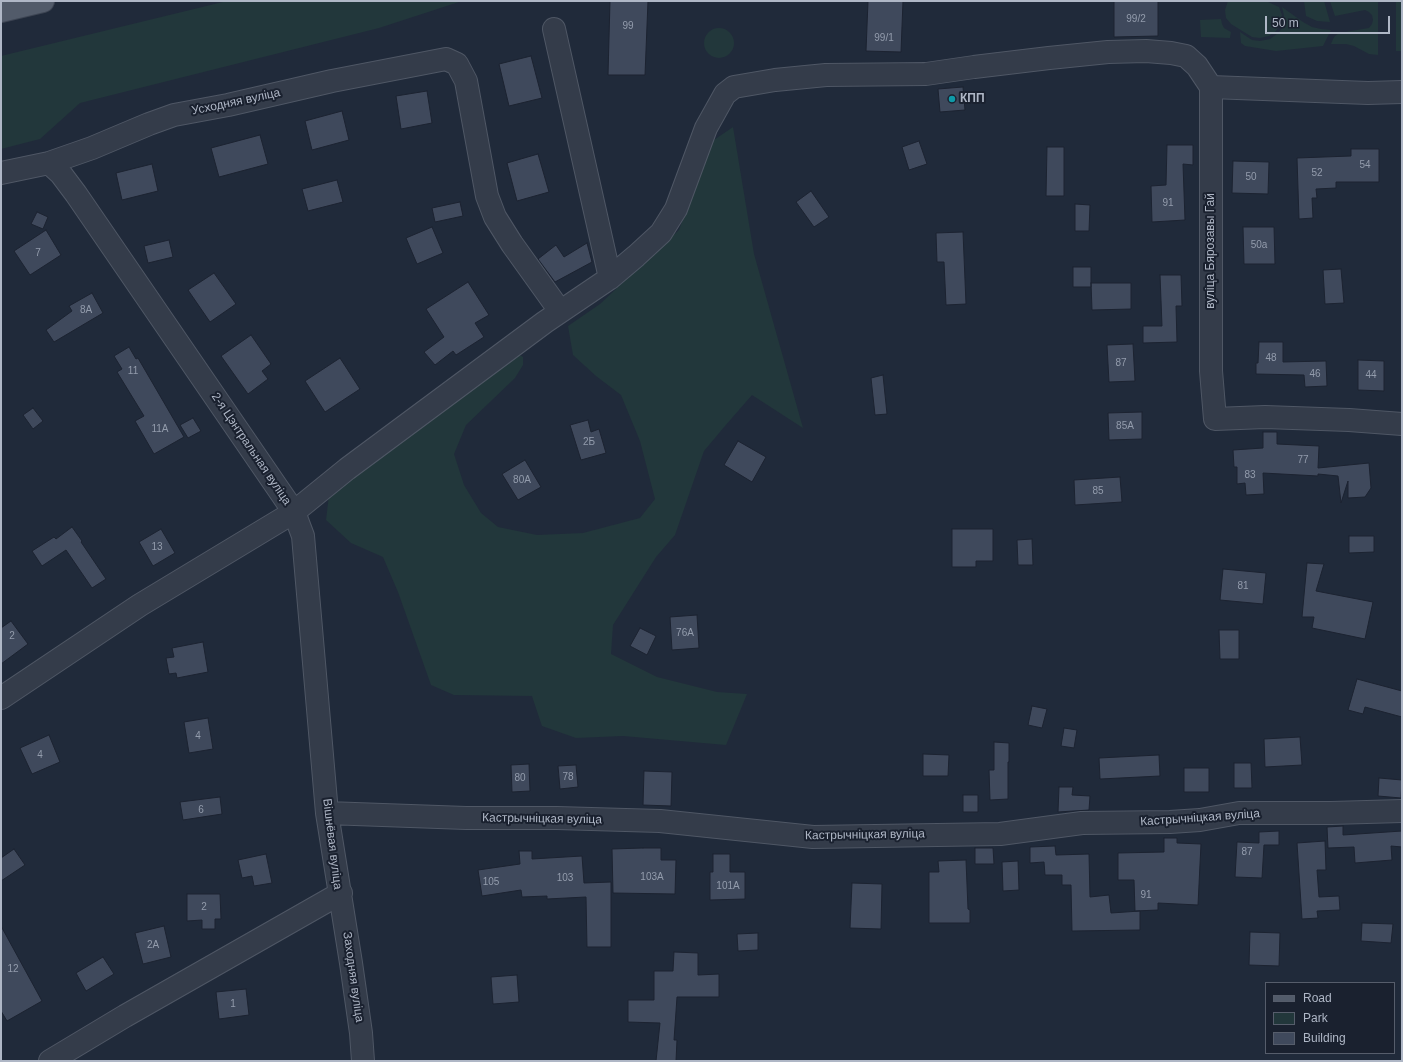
<!DOCTYPE html>
<html>
<head>
<meta charset="utf-8">
<style>
	body { margin:0 }
	#map { position:relative; width:1403px; height:1062px; overflow:hidden; background:#202a3a; font-family:Helvetica,sans-serif }
	canvas { display:block }
	.frame { position:absolute; inset:0; border:2px solid #afb7c6; pointer-events:none }
	.legend { position:absolute; left:1265px; top:982px; width:130px; height:72px; box-sizing:border-box; background:#1a212f; border:1px solid #565d6b; margin:0; padding:5px 7px; list-style:none; font-size:12px; color:#afb7c6 }
	.legend li { display:flex; align-items:center; gap:8px; height:20px }
	.legend b { width:20px; border:1px solid #565d6b }
	.scale { position:absolute; left:1265px; top:16px; width:125px; height:18px; box-sizing:border-box; border:2px solid #afb7c6; border-top:0; padding-left:5px; font-size:12px; line-height:14px; white-space:nowrap; color:#afb7c6; -webkit-text-stroke:3px #1a212f; paint-order:stroke }
</style>
</head>
<body>
<div id="map">
<canvas width="1403" height="1062"></canvas>
<div class="frame"></div>
<ul class="legend">
<li><b style="height:5px;background:#525b6a"></b>Road</li>
<li><b style="height:11px;background:#22373b"></b>Park</li>
<li><b style="height:11px;background:#3f495c"></b>Building</li>
</ul>
<div class="scale">50 m</div>
</div>
<script>
const g = document.querySelector('canvas').getContext('2d');
g.lineJoin = 'round';
function fill(path, color) { g.fillStyle = color; g.fill(path, 'evenodd'); }
const shape = rows => new Path2D(rows.map(r => 'M' + r).join(''));
function trace(path, color, width, dash) { g.strokeStyle = color; g.lineWidth = width; g.lineCap = dash ? 'butt' : 'round'; g.setLineDash(dash || []); g.stroke(path); }
function drawText(font, color, halo, rows, align = 'center') {
  g.font = font + ' Helvetica,sans-serif'; g.lineWidth = 4; g.setLineDash([]); g.textBaseline = 'middle'; g.strokeStyle = halo; g.fillStyle = color; for (const [text, x, y, turn = 0] of rows) {
    g.save(); g.translate(x, y); g.rotate((+turn || 0) * Math.PI / 180); g.textAlign = isNaN(turn) ? turn : align; if (halo) g.strokeText(text, 0, 0); g.fillText(text, 0, 0); g.restore();
  }
}
const green = shape([
	[227,1,462,1,379,28,80,103,40,139,1,149,1,56],
	[1228,1,1266,1,1279,7,1282,15,1280,24,1276,31,1269,36,1260,38,1252,37,1231,24,1226,18,1225,10],
	[1304,1,1324,1,1330,22,1317,21,1306,16],
	[1330,1,1378,1,1378,55,1369,54,1354,46,1346,44,1331,44,1333,39,1335,36,1339,33,1369,28,1372,24,1373,20,1372,15,1369,12,1365,10,1335,16],
	[1396,1,1402,1,1402,51,1396,51],
	[1282,7,1303,22,1312,27,1321,29,1331,30,1323,46,1276,51,1245,46,1241,43,1240,32,1252,40,1260,41,1270,39,1277,34,1284,26,1284,16],
	[1221,19,1222,24,1224,28,1231,32,1230,38,1201,37,1200,20],
	'704 43a15 15 0 1 1 30 0a15 15 0 1 1-30 0Z',
	[733,127,754,254,803,428,752,395,725,426,704,451,675,535,656,557,613,625,611,654,657,677,717,692,747,694,726,745,623,736,576,738,542,726,532,696,454,695,431,685,398,592,383,557,351,543,326,520,329,495,518,354,523,357,523,365,515,378,466,425,454,454,464,485,481,513,498,527,537,535,583,533,640,518,655,499,640,441,621,395,596,376,573,355,568,326,600,304,679,230,711,142]
]);
const building = shape([
	[610,1,648,1,645,75,608,75,610,1],
	[868,1,903,1,901,52,866,51,868,1],
	[1114,1,1158,1,1158,36,1114,37,1114,1],
	[531,56,542,98,509,106,499,64,531,56],
	[963,87,965,110,940,112,938,89,963,87],
	[427,91,432,123,401,129,396,96,427,91],
	[342,111,349,140,312,150,305,121,342,111],
	[260,135,268,164,219,177,211,148,260,135],
	[919,141,927,164,909,170,902,147,919,141],
	[1167,145,1193,145,1193,165,1183,164,1185,220,1152,222,1151,186,1166,185,1167,145],
	[1047,147,1064,147,1064,196,1046,196,1047,147],
	[1351,149,1379,149,1379,182,1336,182,1336,188,1316,189,1317,198,1312,198,1313,218,1299,219,1297,158,1351,156,1351,149],
	[538,154,549,192,517,201,507,163,538,154],
	[1233,161,1269,162,1268,194,1232,193,1233,161],
	[152,164,158,191,122,200,116,173,152,164],
	[337,180,343,202,308,211,302,189,337,180],
	[811,191,829,217,814,227,796,202,811,191],
	[460,202,463,216,435,222,432,208,460,202],
	[1075,204,1090,205,1089,231,1075,231,1075,204],
	[37,212,48,217,43,229,31,224,37,212],
	[432,227,443,253,417,264,406,238,432,227],
	[1243,227,1274,227,1275,264,1244,264,1243,227],
	[46,230,61,255,30,275,14,251,46,230],
	[963,232,966,304,946,305,944,262,937,262,936,233,963,232],
	[169,240,173,257,148,263,144,246,169,240],
	[587,243,592,262,555,282,538,259,556,245,564,257,587,243],
	[1073,267,1091,267,1091,287,1073,287,1073,267],
	[1341,269,1344,303,1325,304,1323,270,1341,269],
	[214,273,236,304,210,322,188,290,214,273],
	[1160,275,1181,275,1182,306,1176,306,1177,342,1143,343,1143,326,1162,326,1160,275],
	[468,282,489,315,475,323,484,337,456,355,453,351,435,365,424,352,444,337,426,309,468,282],
	[1091,283,1131,283,1131,309,1092,310,1091,283],
	[92,293,103,313,54,342,46,330,72,311,69,306,92,293],
	[251,335,271,364,262,371,268,379,248,394,221,356,251,335],
	[1259,342,1283,342,1283,362,1326,361,1327,386,1305,387,1304,375,1256,374,1256,363,1258,363,1259,342],
	[1133,344,1135,381,1109,382,1107,345,1133,344],
	[129,347,136,359,138,358,184,437,154,454,135,421,144,416,117,372,122,369,114,356,129,347],
	[340,358,360,389,325,412,305,381,340,358],
	[1358,360,1384,361,1384,391,1358,390,1358,360],
	[883,375,887,414,875,415,871,378,883,375],
	[33,408,43,421,33,429,23,415,33,408],
	[1142,412,1142,439,1109,440,1108,413,1142,412],
	[193,418,201,431,188,438,180,425,193,418],
	[588,420,591,432,599,429,606,453,581,460,570,425,588,420],
	[1263,432,1277,432,1277,444,1319,446,1318,468,1369,463,1371,488,1365,497,1348,498,1348,481,1341,503,1338,476,1318,474,1318,476,1263,473,1264,494,1246,495,1245,483,1237,484,1237,467,1234,467,1233,450,1263,448,1263,432],
	[738,441,766,457,752,482,724,465,738,441],
	[525,460,541,487,518,500,502,474,525,460],
	[1120,477,1122,502,1075,505,1074,480,1120,477],
	[72,527,82,541,81,542,106,579,92,588,66,550,42,566,32,551,54,537,56,539,72,527],
	[161,529,175,553,153,566,139,542,161,529],
	[952,529,993,529,993,561,976,561,976,567,952,567,952,529],
	[1349,536,1374,536,1374,552,1349,553,1349,536],
	[1032,539,1033,565,1018,565,1017,540,1032,539],
	[1307,563,1324,564,1316,591,1373,602,1365,639,1312,628,1314,617,1302,617,1307,563],
	[1223,569,1266,573,1263,604,1220,600,1223,569],
	[697,615,699,648,672,650,670,617,697,615],
	[11,621,28,644,1,664,1,628,11,621],
	[640,628,656,636,647,655,630,646,640,628],
	[1219,630,1239,630,1239,659,1220,659,1219,630],
	[203,642,208,672,177,678,176,673,169,674,166,658,174,657,172,648,203,642],
	[1357,679,1402,691,1402,717,1365,707,1363,714,1348,710,1357,679],
	[1032,706,1047,709,1042,728,1028,725,1032,706],
	[208,718,213,749,189,753,184,722,208,718],
	[1064,728,1077,730,1074,748,1061,746,1064,728],
	[49,735,60,762,32,774,20,748,49,735],
	[1300,737,1302,765,1265,767,1264,739,1300,737],
	[994,742,1009,743,1009,762,1008,762,1008,799,990,800,989,770,994,770,994,742],
	[923,754,949,755,948,776,923,776,923,754],
	[1159,755,1160,776,1100,779,1099,758,1159,755],
	[1234,763,1251,763,1252,788,1234,788,1234,763],
	[529,764,530,791,512,792,511,765,529,764],
	[576,765,578,787,560,789,558,766,576,765],
	[1184,768,1209,768,1209,792,1184,792,1184,768],
	[644,771,672,772,671,806,643,805,644,771],
	[1379,778,1402,780,1401,798,1378,796,1379,778],
	[1059,787,1073,787,1072,795,1090,796,1089,810,1058,812,1059,787],
	[963,795,978,795,978,812,963,812,963,795],
	[220,797,222,814,183,820,180,802,220,797],
	[1343,826,1343,835,1402,831,1402,847,1391,846,1392,860,1355,863,1354,847,1328,848,1327,827,1343,826],
	[1279,831,1279,845,1264,845,1262,878,1235,877,1237,842,1259,843,1259,832,1279,831],
	[1164,838,1177,838,1177,843,1201,844,1198,905,1158,903,1158,910,1135,911,1134,880,1118,880,1118,853,1164,852,1164,838],
	[1325,841,1326,870,1317,870,1319,897,1339,896,1340,910,1317,911,1318,918,1302,919,1297,843,1325,841],
	[1055,846,1056,855,1089,854,1090,897,1109,895,1111,913,1140,911,1140,930,1072,931,1071,885,1062,885,1062,875,1045,875,1044,862,1030,863,1030,847,1055,846],
	[643,848,661,848,661,860,676,860,675,894,613,893,612,849,643,848],
	[975,848,993,848,994,864,975,864,975,848],
	[14,849,25,865,1,881,1,858,14,849],
	[519,851,532,851,532,859,582,856,584,883,611,882,611,947,587,947,586,897,547,899,547,896,522,897,521,890,482,896,478,870,520,864,519,851],
	[266,854,272,883,254,886,252,876,242,878,238,860,266,854],
	[713,854,730,854,730,872,745,872,745,899,710,900,710,872,713,872,713,854],
	[966,860,968,909,970,910,970,923,929,923,929,872,939,872,938,861,966,860],
	[1018,861,1019,890,1003,891,1002,862,1018,861],
	[852,883,882,884,881,929,850,928,852,883],
	[187,894,220,894,221,919,215,919,215,929,202,929,202,920,187,921,187,894],
	[1362,923,1393,924,1391,943,1361,941,1362,923],
	[1,926,42,1001,7,1021,1,1011,1,926],
	[164,926,171,957,143,964,135,933,164,926],
	[1250,932,1280,933,1279,966,1249,965,1250,932],
	[758,933,758,950,738,951,737,934,758,933],
	[674,952,698,953,698,975,719,974,719,997,677,997,674,1040,677,1040,676,1061,656,1061,660,1023,628,1022,628,1000,654,1000,654,971,673,971,674,952],
	[103,957,114,974,86,991,76,973,103,957],
	[517,975,519,1002,493,1004,491,977,517,975],
	[246,989,249,1015,219,1019,216,992,246,989]
]);
const minor = shape([
	[554,29,610,278],
	[1211,87,1211,371,1215,419,1265,417,1349,420,1402,424],
	[1211,87,1368,93,1402,92],
	[49,163,61,174,76,194,294,512,303,536,327,813,351,963,361,1033,363,1061],
	[1,173,49,163,92,148,149,124,174,115,228,105,332,81,446,59,457,64,466,81,487,196,495,217,512,244,560,311],
	[1,698,140,605,294,512,347,469,545,322,610,278,636,256,661,233,676,209,706,128,725,94,734,87,775,80,826,75,926,74,974,67,1049,58,1108,52,1146,51,1171,53,1186,56,1197,66,1211,87],
	[327,813,466,818,557,818,660,821,813,837,1000,834,1082,823,1170,822,1200,820,1239,813,1331,813,1402,811],
	[50,1061,125,1016,341,893]
]);
const major = shape([
	[1,11,43,1]
]);
const markers = [
	[952,99,4,"#0f9aa8"]
];
const numberNames = [
	["99/2",1136,19],
	["99",628,26],
	["99/1",884,38],
	["54",1365,165],
	["52",1317,173],
	["50",1251,177],
	["91",1168,203],
	["50а",1259,245],
	["7",38,253],
	["8А",86,310],
	["48",1271,358],
	["87",1121,363],
	["11",133,371],
	["46",1315,374],
	["44",1371,375],
	["85А",1125,426],
	["11А",160,429],
	["2Б",589,442],
	["77",1303,460],
	["83",1250,475],
	["80А",522,480],
	["85",1098,491],
	["13",157,547],
	["81",1243,586],
	["76А",685,633],
	["2",12,636],
	["4",198,736],
	["4",40,755],
	["78",568,777],
	["80",520,778],
	["6",201,810],
	["87",1247,852],
	["103А",652,877],
	["103",565,878],
	["105",491,882],
	["101А",728,886],
	["91",1146,895],
	["2",204,907],
	["2А",153,945],
	["12",13,969],
	["1",233,1004]
];
const poiNames = [
	["КПП",960,99]
];
const streetNames = [
	["Усходняя вуліца",236,102,-12],
	["вуліца Бярозавы Гай",1211,251,-90],
	["2-я Цэнтральная вуліца",251,449,56],
	["Кастрычніцкая вуліца",1200,818,-4],
	["Кастрычніцкая вуліца",542,819,1],
	["Кастрычніцкая вуліца",865,835,-1],
	["Вішнёвая вуліца",332,844,83],
	["Заходняя вуліца",353,977,82]
];
fill(green, '#22373b');
fill(building, '#3f495c');
trace(building, '#1c2331', 1);
trace(minor, '#4f5765', 24);
trace(major, '#3d4553', 24);
trace(minor, '#343c4a', 22);
trace(major, '#525b6a', 22);
for (const [x, y, r, color] of markers) { const dot = new Path2D(); dot.arc(x, y, r, 0, 2 * Math.PI); g.fillStyle = color; g.fill(dot); trace(dot, '#1a212f', 1.5); }
drawText('10px', '#939cac', null, numberNames);
drawText('bold 12px', '#afb7c6', '#1a212f', poiNames, 'left');
drawText('12px', '#afb7c6', '#1a212f', streetNames);
</script>
</body>
</html>
